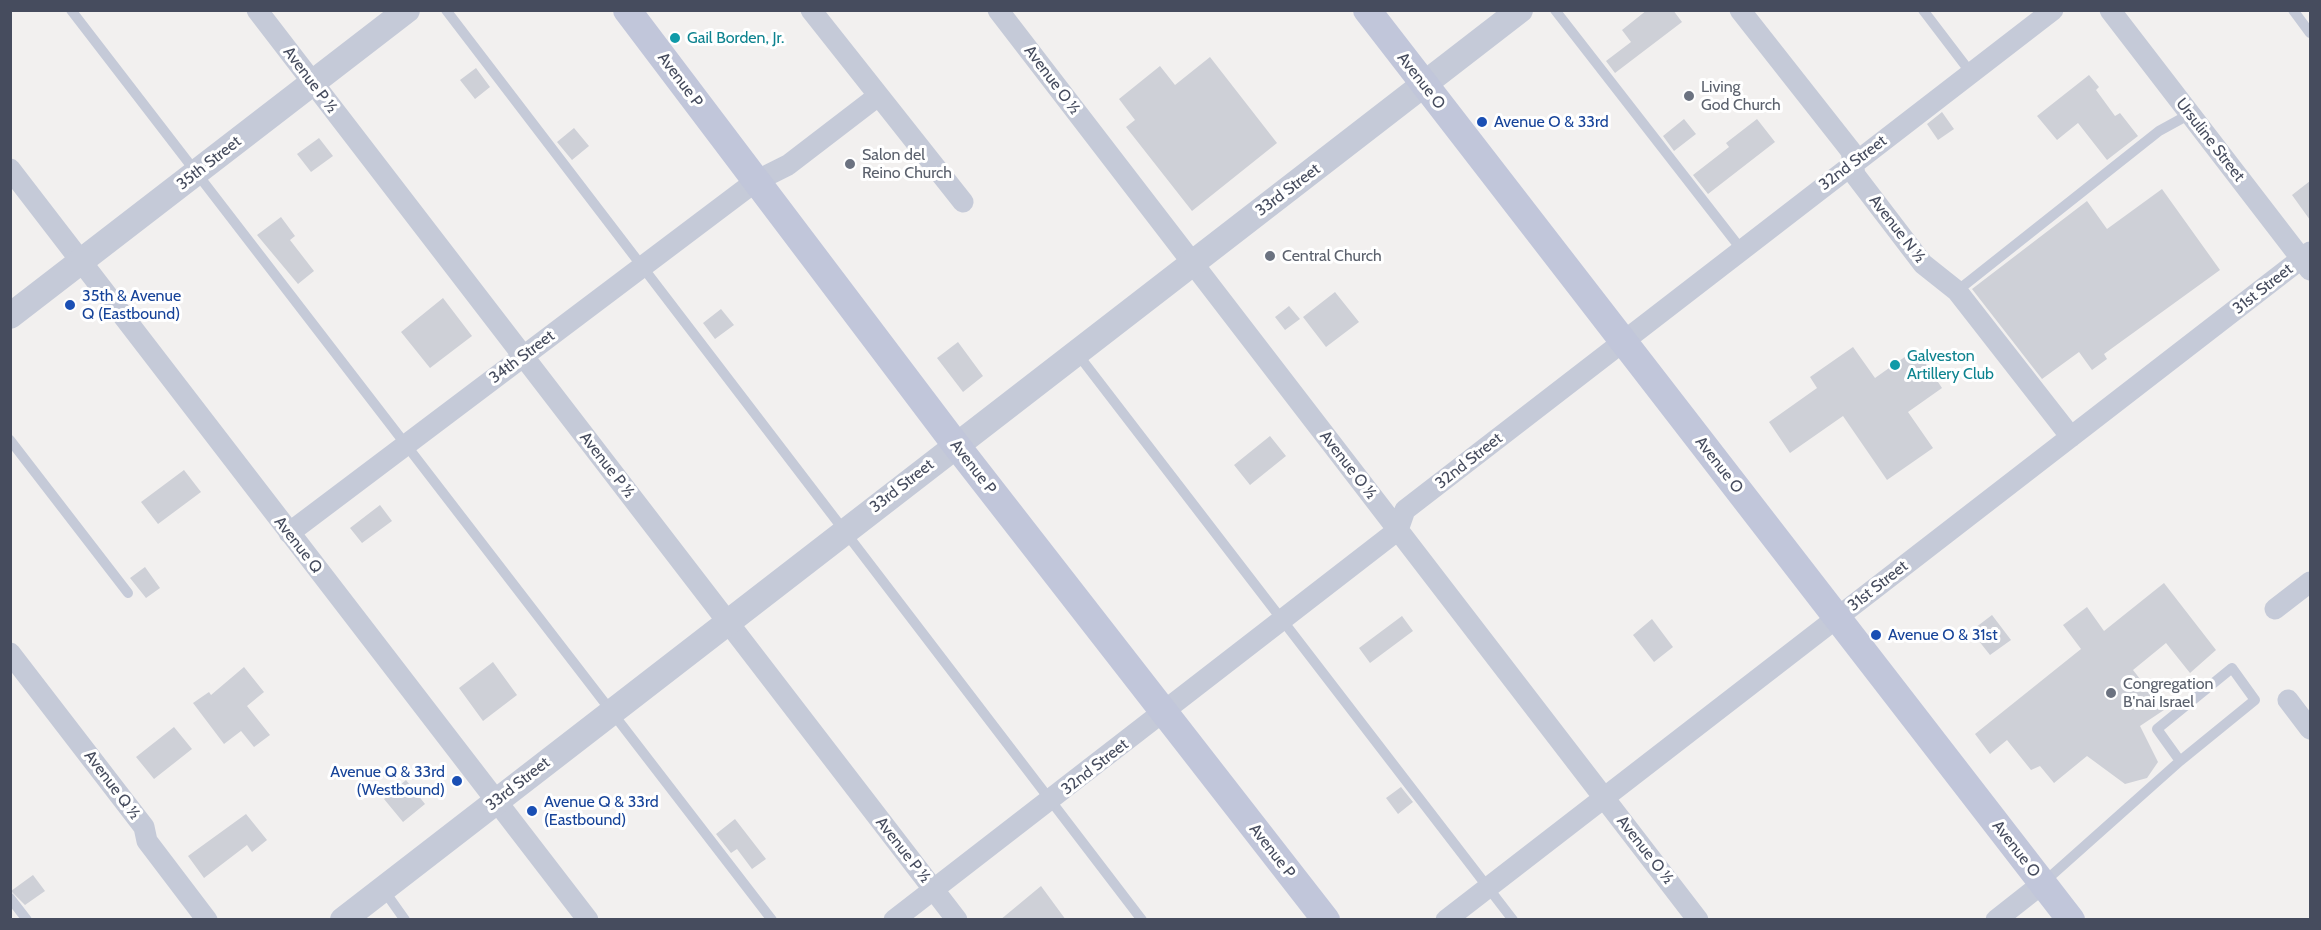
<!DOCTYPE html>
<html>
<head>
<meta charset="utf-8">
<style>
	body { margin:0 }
	#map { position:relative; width:2321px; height:930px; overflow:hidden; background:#f2f0ef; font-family:Cabin,sans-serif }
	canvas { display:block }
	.frame { position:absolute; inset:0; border:12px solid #464c5e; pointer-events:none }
</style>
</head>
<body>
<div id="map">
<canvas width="2321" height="930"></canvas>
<div class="frame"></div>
</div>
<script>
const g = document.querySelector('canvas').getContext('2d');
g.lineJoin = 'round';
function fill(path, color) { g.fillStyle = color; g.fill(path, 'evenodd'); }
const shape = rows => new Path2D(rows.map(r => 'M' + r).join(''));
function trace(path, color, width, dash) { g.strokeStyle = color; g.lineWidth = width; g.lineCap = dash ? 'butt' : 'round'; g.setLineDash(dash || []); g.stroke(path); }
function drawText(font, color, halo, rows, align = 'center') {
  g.font = font + ' Cabin,sans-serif'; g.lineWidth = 6; g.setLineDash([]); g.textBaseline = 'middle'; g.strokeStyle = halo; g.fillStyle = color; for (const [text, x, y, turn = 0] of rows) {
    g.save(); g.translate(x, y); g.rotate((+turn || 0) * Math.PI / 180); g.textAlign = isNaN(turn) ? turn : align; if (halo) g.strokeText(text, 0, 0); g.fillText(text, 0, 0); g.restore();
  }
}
const building = shape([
	[1647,10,1673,10,1682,22,1615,73,1606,61,1631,42,1622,30],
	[1210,57,1277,143,1192,211,1126,127,1135,120,1119,99,1160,66,1175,85],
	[476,68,490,87,475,99,460,80],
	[2089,75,2099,87,2096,90,2115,116,2120,113,2138,136,2107,160,2078,123,2057,140,2037,116],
	[1942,112,1954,129,1938,140,1927,124],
	[1684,119,1696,134,1674,151,1663,136],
	[1757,119,1775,142,1708,194,1693,175,1729,147,1726,143],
	[574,128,589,146,572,160,557,142],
	[319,138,333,156,311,172,297,154],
	[2310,181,2310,220,2292,195],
	[2162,189,2220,270,2104,354,2107,359,2092,370,2079,352,2042,379,1972,289,2087,201,2107,229],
	[281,217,295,236,290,240,314,271,298,284,257,235],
	[1335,292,1359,322,1326,347,1303,317],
	[443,298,472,336,430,368,401,332],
	[1289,306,1300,319,1285,330,1275,317],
	[721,309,734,325,715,339,703,323],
	[958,342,983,376,963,392,937,358],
	[1853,347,1875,378,1916,349,1942,388,1908,412,1933,448,1887,480,1843,416,1790,453,1769,422,1817,388,1810,377],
	[1270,436,1286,456,1250,485,1234,465],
	[184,470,201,492,158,524,141,502],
	[380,505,392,521,362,543,350,528],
	[145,567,160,588,146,598,130,578],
	[2164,583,2216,650,2190,673,2166,643,2133,670,2164,710,2140,726,2158,762,2147,778,2125,784,2087,756,2054,783,2040,766,2031,770,2007,740,1990,754,1975,734,2081,649,2063,625,2087,607,2104,631],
	[1992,615,2011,640,1990,655,1971,631],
	[1402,616,1413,631,1370,663,1359,648],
	[1652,619,1673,647,1654,662,1633,635],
	[493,662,517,695,483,721,459,688],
	[244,667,264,692,247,706,270,735,254,747,241,731,224,744,193,703,209,692,211,695],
	[174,727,192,749,154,779,136,757],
	[406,780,425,804,403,822,384,799],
	[1401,787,1413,802,1398,814,1386,798],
	[246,814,267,840,252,852,247,845,204,878,188,856],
	[735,819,766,859,752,869,737,849,731,853,716,834],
	[33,875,45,891,25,905,11,891],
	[1041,886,1066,920,1000,920]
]);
const service = shape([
	[71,10,772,920],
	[446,10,1142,920],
	[1555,10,1741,249],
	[1923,10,1971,73],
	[2293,10,2310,33],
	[1957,291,2159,131,2190,114],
	[1076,352,1513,920],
	[10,440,128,593],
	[2043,883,2180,761,2255,700,2232,668,2157,729,2180,761],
	[383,889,405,920],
	[10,898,27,920]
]);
const minor = shape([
	[257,10,957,920],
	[811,10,963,202],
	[998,10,1698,920],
	[1740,10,1851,151,1855,175,1923,264,1957,291,2071,437],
	[2110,10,2310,270],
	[10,169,588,920],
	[289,533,756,181,788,165,878,96],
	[2275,609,2310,582],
	[10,653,144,827,147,841,207,920],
	[2288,700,2310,729],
	[894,920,1398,530,1405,510,2053,10],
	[1446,920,2310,252],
	[1996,920,2043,883]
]);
const tertiary = shape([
	[10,316,407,10],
	[343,920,1520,10]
]);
const secondary = shape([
	[627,10,956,445,1326,920],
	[1367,10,2071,920]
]);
const markers = [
	[675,38,6,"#0f9aa8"],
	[1689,96,6,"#6b7280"],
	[1482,122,6,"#1a4fb4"],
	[850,164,6,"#6b7280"],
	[1270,256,6,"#6b7280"],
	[70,305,6,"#1a4fb4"],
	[1895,365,6,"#0f9aa8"],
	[1876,635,6,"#1a4fb4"],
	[2111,693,6,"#6b7280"],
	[457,781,6,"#1a4fb4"],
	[532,811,6,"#1a4fb4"]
];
const cultureNames = [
	["Gail Borden, Jr.",687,38],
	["Galveston",1907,356],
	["Artillery Club",1907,374]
];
const streetNames = [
	["Avenue P ½",310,80,53],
	["Avenue P",680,80,53],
	["Avenue O ½",1052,80,53],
	["Avenue O",1421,81,52],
	["Ursuline Street",2210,140,52],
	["35th Street",209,163,-38],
	["32nd Street",1853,163,-37],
	["33rd Street",1288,190,-37],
	["Avenue N ½",1897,229,52],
	["31st Street",2263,289,-38],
	["34th Street",522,357,-37],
	["32nd Street",1469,461,-38],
	["Avenue P ½",607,465,52],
	["Avenue O ½",1348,465,52],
	["Avenue O",1719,465,52],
	["Avenue P",973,467,52],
	["33rd Street",902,486,-38],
	["Avenue Q",298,545,52],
	["31st Street",1878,586,-38],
	["32nd Street",1095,767,-38],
	["33rd Street",518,784,-38],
	["Avenue Q ½",112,785,53],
	["Avenue O",2016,849,52],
	["Avenue P ½",903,850,52],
	["Avenue O ½",1645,850,52],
	["Avenue P",1272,851,52]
];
const worshipNames = [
	["Living",1701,87],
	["God Church",1701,105],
	["Salon del",862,155],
	["Reino Church",862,173],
	["Central Church",1282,256],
	["Congregation",2123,684],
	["B'nai Israel",2123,702]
];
const transitNames = [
	["Avenue O & 33rd",1494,122],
	["35th & Avenue",82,296],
	["Q (Eastbound)",82,314],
	["Avenue O & 31st",1888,635],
	["Avenue Q & 33rd",445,772,"right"],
	["(Westbound)",445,790,"right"],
	["Avenue Q & 33rd",544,802],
	["(Eastbound)",544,820]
];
fill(building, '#ced0d7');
trace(service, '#c5cad8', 10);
trace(minor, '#c5cad8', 21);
trace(tertiary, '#c5cad8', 26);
trace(secondary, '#c1c6da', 28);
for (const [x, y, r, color] of markers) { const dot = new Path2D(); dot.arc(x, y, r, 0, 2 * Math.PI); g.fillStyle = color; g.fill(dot); trace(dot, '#fff', 2); }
drawText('16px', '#0d838f', '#fff', cultureNames, 'left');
drawText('16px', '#464c5e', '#fff', streetNames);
drawText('16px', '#5b616d', '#fff', worshipNames, 'left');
drawText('16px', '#164399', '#fff', transitNames, 'left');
</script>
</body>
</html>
